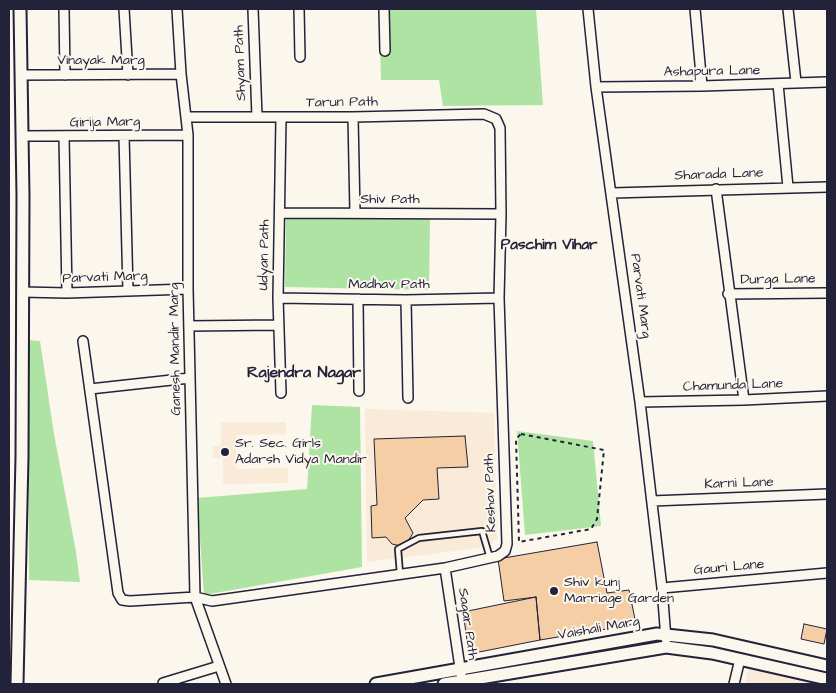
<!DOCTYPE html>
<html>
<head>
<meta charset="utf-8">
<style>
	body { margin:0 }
	#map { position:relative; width:836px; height:693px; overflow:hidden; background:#fbf7ec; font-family:"Architects Daughter",sans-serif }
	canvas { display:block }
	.frame { position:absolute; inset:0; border:10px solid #22223b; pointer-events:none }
</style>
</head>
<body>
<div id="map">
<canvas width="836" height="693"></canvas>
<div class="frame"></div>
</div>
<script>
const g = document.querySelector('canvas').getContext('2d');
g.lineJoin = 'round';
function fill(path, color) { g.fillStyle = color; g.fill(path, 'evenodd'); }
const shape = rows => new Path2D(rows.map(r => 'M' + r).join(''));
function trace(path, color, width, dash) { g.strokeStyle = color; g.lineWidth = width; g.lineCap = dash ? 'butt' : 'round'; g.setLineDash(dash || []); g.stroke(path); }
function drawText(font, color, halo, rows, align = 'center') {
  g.font = font + ' "Architects Daughter",sans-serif'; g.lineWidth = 4; g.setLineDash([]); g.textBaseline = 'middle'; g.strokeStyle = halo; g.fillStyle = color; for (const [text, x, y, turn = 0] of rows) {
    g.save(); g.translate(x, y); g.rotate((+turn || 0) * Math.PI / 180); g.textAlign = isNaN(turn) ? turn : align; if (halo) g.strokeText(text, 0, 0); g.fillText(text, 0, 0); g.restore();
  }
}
const built = shape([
	[365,409,494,413,497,539,486,547,367,562],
	[221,422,286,422,286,434,236,435,236,469,288,468,288,483,223,484,223,458,213,458,213,446,221,446],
	[749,666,827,684,745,684]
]);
const green = shape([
	[379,9,536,9,543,105,443,106,439,80,381,80],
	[286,218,430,218,429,290,285,287],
	[28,340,40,341,54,434,76,552,80,582,29,580],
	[312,405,360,407,362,567,204,595,197,498,307,489],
	[517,431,593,441,601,526,525,535]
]);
const building = shape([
	[465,436,468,467,437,468,439,499,423,500,405,518,413,533,408,541,401,546,392,544,386,537,372,538,371,506,377,505,374,439,465,436],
	[597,542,607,593,629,590,636,624,540,640,536,597,504,601,498,559,597,542],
	[536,597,540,640,469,654,463,612,536,597],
	[804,624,827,629,824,644,801,639,804,624]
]);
const path = shape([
	[521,434,604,450,597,519,591,529,519,542,516,439,521,434]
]);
const service = shape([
	[400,574,398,549,419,538,482,531,490,558]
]);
const minor = shape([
	[64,9,65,75],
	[124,9,128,75],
	[177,9,181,74,188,135,188,289,195,597,226,684],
	[253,9,257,117],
	[299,9,300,57],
	[384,9,385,51],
	[588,9,596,87,640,402,662,588],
	[695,9,702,86],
	[788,9,796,82],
	[22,75,181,74],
	[778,84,788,187],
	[596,87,702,86,827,82],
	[353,117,355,213],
	[281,118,278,298,281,393],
	[23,136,188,135],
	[124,136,128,291],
	[64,137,67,293],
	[716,189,744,400],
	[612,193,827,187],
	[280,213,501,214],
	[22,292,67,293,188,289],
	[728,294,827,293],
	[278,298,406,300,499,298],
	[358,299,359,391],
	[406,300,408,398],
	[189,326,278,325],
	[83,341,118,593,122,600,130,601,195,597,212,601,445,568,498,556,505,551,507,544,499,298,501,214,500,128,496,119,484,114,353,117,187,117],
	[90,389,190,378],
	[640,402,744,400,827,396],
	[652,501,827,494],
	[445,568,461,674],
	[666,639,662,588,827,573],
	[163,683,219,666],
	[734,684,740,659]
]);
const tertiary = shape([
	[17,684,22,457,23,196,20,9],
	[376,684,657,634,713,640,827,666],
	[444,684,666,647,712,653,827,679]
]);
const markers = [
	[225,452,5,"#22223b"],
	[554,591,5,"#22223b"]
];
const streetNames = [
	["Vinayak Marg",101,61],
	["Shyam Path",241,63,-92],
	["Ashapura Lane",712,72,-1],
	["Tarun Path",342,103,-1],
	["Girija Marg",105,123,-1],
	["Sharada Lane",719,175,-2],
	["Shiv Path",390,200],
	["Udyan Path",265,255,-89],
	["Parvati Marg",105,278,-2],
	["Durga Lane",778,280,-1],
	["Madhav Path",389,285],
	["Parvati Marg",640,296,82],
	["Ganesh Mandir Marg",176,349,-91],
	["Chamunda Lane",733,386,-2],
	["Karni Lane",739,484,-2],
	["Keshav Path",491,493,-92],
	["Gauri Lane",729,568,-5],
	["Sagar Path",467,624,82],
	["Vaishali Marg",599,629,-10]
];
const poiNames = [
	["Sr. Sec. Girls",235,444],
	["Adarsh Vidya Mandir",235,460],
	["Shiv kunj",564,583],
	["Marriage Garden",564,599]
];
const neighbourhoodNames = [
	["Paschim Vihar",549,246]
];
const quarterNames = [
	["Rajendra Nagar",304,374]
];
fill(built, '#f9ebd7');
fill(green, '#afe3a4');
fill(building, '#f5cea5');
trace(building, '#22223b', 1);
trace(service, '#22223b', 8);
trace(minor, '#22223b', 12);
trace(tertiary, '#22223b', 15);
trace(path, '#22223b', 2, [4, 4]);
trace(service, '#fbf7ec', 4.5);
trace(minor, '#fbf7ec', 9);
trace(tertiary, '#fbf7ec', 11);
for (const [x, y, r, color] of markers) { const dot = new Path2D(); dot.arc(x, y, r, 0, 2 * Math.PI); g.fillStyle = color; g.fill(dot); trace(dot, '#fbf7ec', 2); }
drawText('14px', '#22223b', '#fbf7ec', streetNames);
drawText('14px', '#22223b', '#fbf7ec', poiNames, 'left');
drawText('bold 15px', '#22223b', '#fbf7ec', neighbourhoodNames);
drawText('bold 16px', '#22223b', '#fbf7ec', quarterNames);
</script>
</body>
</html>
